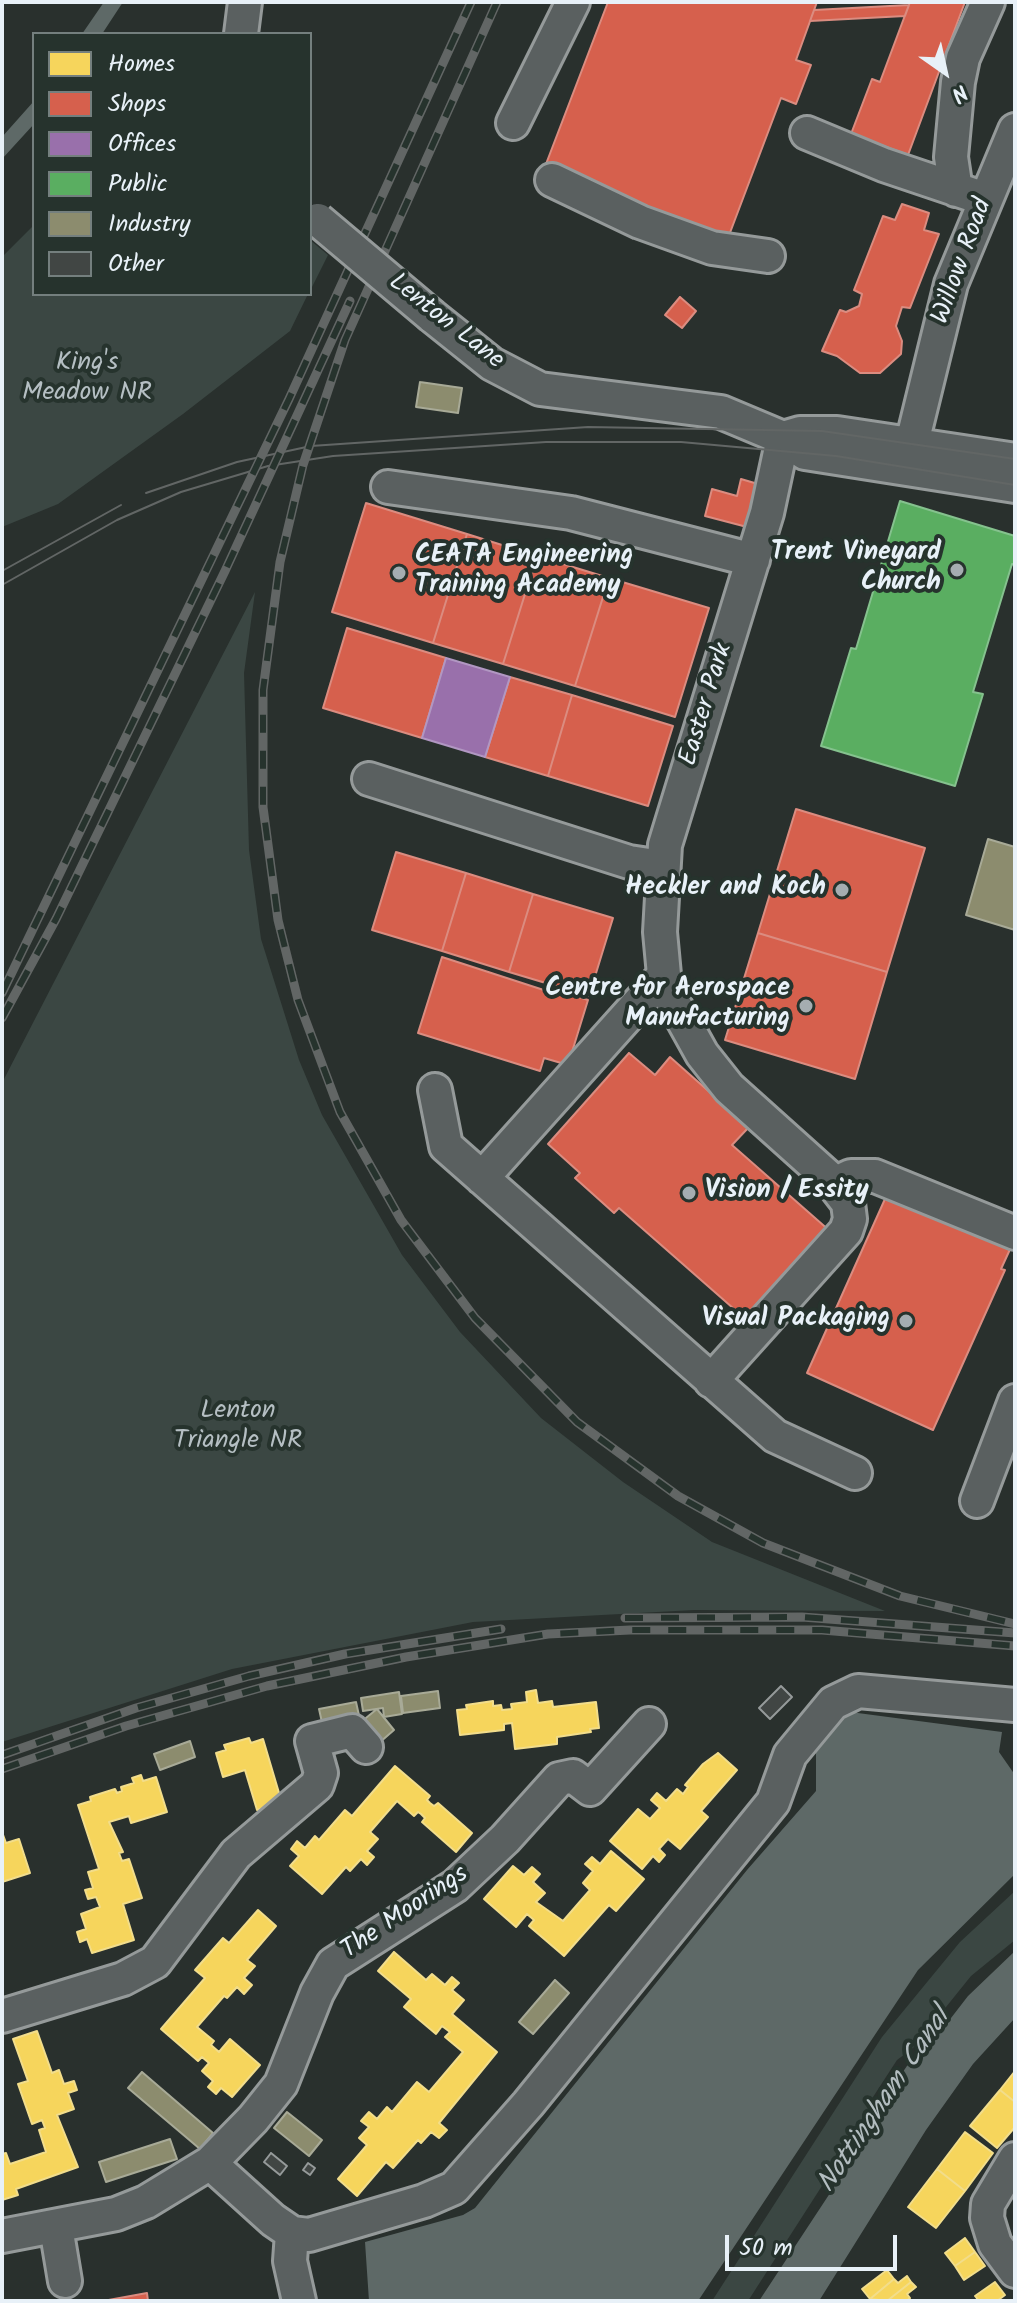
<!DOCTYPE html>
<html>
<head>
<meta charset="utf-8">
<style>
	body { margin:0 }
	#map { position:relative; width:1017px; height:2303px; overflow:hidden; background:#29302d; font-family:Kalam,sans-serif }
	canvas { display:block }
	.frame { position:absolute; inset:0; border:4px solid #e8f1f8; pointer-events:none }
	.legend { position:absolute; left:32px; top:32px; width:280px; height:264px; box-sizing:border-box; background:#26332d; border:2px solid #747f7e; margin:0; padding:10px 14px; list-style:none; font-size:24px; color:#e8f1f8 }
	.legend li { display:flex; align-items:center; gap:16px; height:40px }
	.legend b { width:40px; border:2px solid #747f7e }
	.north { position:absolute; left:905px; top:32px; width:80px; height:80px; -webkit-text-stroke:6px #26332d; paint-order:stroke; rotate:146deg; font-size:22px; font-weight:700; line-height:32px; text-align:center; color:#e8f1f8 }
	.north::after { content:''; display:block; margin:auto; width:28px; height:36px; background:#e8f1f8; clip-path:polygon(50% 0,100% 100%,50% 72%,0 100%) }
	.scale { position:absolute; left:725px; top:2235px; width:172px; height:36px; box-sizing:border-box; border:4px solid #e8f1f8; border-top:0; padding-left:10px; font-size:24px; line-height:28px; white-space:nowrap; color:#e8f1f8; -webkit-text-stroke:6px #26332d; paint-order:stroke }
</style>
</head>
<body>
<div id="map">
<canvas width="1017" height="2303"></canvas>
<div class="frame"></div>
<ul class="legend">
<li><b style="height:22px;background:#f6d55c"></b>Homes</li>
<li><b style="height:22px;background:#d6604d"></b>Shops</li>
<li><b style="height:22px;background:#9970ab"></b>Offices</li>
<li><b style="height:22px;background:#5aae61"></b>Public</li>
<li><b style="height:22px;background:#8c8c6e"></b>Industry</li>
<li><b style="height:22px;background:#414644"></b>Other</li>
</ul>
<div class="north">N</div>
<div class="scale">50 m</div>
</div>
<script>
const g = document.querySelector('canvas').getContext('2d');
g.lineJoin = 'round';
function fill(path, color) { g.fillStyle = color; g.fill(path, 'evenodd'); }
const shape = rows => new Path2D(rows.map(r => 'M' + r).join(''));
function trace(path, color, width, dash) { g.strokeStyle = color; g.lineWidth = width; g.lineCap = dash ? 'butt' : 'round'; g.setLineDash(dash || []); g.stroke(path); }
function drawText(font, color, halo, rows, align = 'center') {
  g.font = font + ' Kalam,sans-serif'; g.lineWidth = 8; g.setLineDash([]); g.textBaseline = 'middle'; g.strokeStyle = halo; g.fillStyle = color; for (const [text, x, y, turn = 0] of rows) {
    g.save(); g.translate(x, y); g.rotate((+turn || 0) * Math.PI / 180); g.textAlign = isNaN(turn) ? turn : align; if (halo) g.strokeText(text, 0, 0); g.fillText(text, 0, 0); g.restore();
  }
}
const green = shape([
	[34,225,34,294,308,294,290,331,183,414,58,504,2,527,2,257],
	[310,240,328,255,310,291],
	[255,592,244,673,249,850,261,939,299,1060,322,1115,402,1255,460,1332,541,1418,623,1482,712,1542,885,1611,694,1610,473,1622,232,1669,2,1742,2,1083],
	[1015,1891,1015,1940,971,1976,913,2048,897,2060,873,2097,872,2108,748,2301,712,2301,882,2037,960,1942]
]);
const water = shape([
	[104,2,123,2,102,34,82,34],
	[34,101,34,124,2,159,2,137],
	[835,1710,1002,1732,999,1752,1015,1775,1015,1874,918,1970,698,2301,369,2301,365,2242,463,2215,475,2208,747,1870,816,1791,816,1734],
	[1015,1951,1015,2018,973,2064,926,2130,819,2301,759,2301,890,2102,885,2098,909,2063,914,2066,968,1996]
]);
const homes = shape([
	[536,1690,538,1703,552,1701,553,1707,596,1702,599,1728,590,1729,591,1732,557,1737,557,1744,515,1749,512,1723,504,1724,504,1730,460,1735,457,1710,467,1709,466,1705,493,1701,493,1706,501,1705,502,1710,512,1709,511,1704,527,1702,526,1692,536,1690],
	[249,1738,251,1743,263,1739,282,1803,257,1810,245,1770,223,1777,216,1753,226,1750,224,1745,249,1738],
	[718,1753,737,1770,701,1811,708,1817,680,1849,668,1839,659,1849,665,1855,659,1862,653,1856,642,1869,610,1841,638,1809,650,1819,660,1808,651,1800,657,1793,666,1801,677,1789,683,1794,688,1787,685,1785,703,1764,718,1753],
	[395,1766,430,1796,427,1800,430,1803,434,1806,438,1803,472,1833,456,1852,422,1822,425,1818,421,1814,418,1812,414,1816,397,1801,370,1832,378,1839,367,1851,374,1857,367,1865,361,1859,350,1871,346,1867,322,1894,290,1866,299,1856,291,1849,297,1841,305,1848,315,1836,319,1840,345,1810,352,1816,395,1766],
	[141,1775,143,1781,156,1777,167,1812,131,1823,129,1816,109,1822,123,1852,119,1853,122,1861,129,1859,142,1898,123,1904,134,1940,92,1953,87,1939,80,1942,77,1932,86,1929,81,1914,100,1907,96,1897,88,1899,85,1890,93,1888,88,1872,99,1869,78,1805,91,1801,90,1797,96,1795,115,1789,117,1793,122,1791,121,1787,134,1783,132,1778,141,1775],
	[2,1832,6,1843,19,1839,30,1873,2,1882,2,1832],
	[611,1851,644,1879,616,1911,609,1905,564,1956,529,1926,534,1920,527,1914,516,1927,484,1899,513,1866,524,1875,532,1867,540,1874,533,1882,545,1893,536,1902,563,1921,590,1890,583,1883,593,1871,585,1864,592,1857,600,1864,611,1851],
	[258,1910,276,1926,247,1960,255,1966,244,1978,252,1985,244,1994,237,1987,227,1998,224,1996,197,2027,214,2041,211,2045,219,2052,230,2039,260,2065,232,2097,221,2088,216,2094,208,2087,213,2081,202,2071,209,2063,202,2057,198,2061,161,2029,205,1978,195,1970,223,1938,229,1943,258,1910],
	[394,1952,426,1980,432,1974,445,1985,452,1977,459,1983,452,1990,464,2000,452,2014,497,2052,439,2123,447,2130,439,2138,431,2132,421,2143,418,2140,393,2168,386,2162,357,2196,338,2179,367,2145,359,2138,369,2127,361,2121,369,2112,377,2119,387,2107,392,2112,417,2082,429,2092,463,2052,445,2037,450,2032,442,2026,436,2034,404,2007,411,1999,378,1971,394,1952],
	[37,2031,52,2073,59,2070,64,2084,74,2081,77,2090,68,2093,74,2109,57,2115,78,2167,16,2189,18,2195,2,2200,2,2154,6,2153,10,2164,46,2152,39,2130,45,2128,42,2120,32,2124,18,2084,28,2081,13,2039,37,2031],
	[1015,2071,1015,2102,1000,2090,1015,2071],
	[1000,2090,1015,2102,1015,2127,997,2148,970,2126,1000,2090],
	[965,2132,993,2153,965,2191,937,2169,965,2132],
	[937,2169,965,2191,936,2228,908,2207,937,2169],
	[965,2238,975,2252,955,2266,945,2253,965,2238],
	[975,2252,985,2266,964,2280,955,2266,975,2252],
	[887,2270,894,2279,870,2299,862,2289,887,2270],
	[907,2276,911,2282,887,2301,870,2299,894,2279,898,2283,907,2276],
	[911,2282,916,2287,907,2294,910,2298,907,2301,887,2301,911,2282],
	[995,2282,1005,2295,997,2301,979,2301,975,2296,995,2282]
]);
const shops = shape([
	[608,2,817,2,796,60,811,65,796,104,781,98,728,238,582,183,584,178,546,164,608,2],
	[910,2,965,2,908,155,851,134,872,79,880,82,910,2],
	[909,5,905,16,810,21,814,10,909,5],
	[902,204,929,213,924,230,939,234,910,308,902,307,896,326,902,341,901,354,880,373,860,373,837,356,822,351,840,310,846,312,859,306,862,294,854,290,883,216,895,220,902,204],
	[680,297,696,311,682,328,665,315,680,297],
	[741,479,758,484,747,527,705,516,712,489,737,496,741,479],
	[366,503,467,534,433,643,332,612,366,503],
	[467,534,537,556,503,664,433,643,467,534],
	[537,556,609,578,575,686,503,664,537,556],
	[609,578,709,608,675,717,575,686,609,578],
	[347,628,446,658,422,738,323,708,347,628],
	[510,677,572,695,548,776,485,757,510,677],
	[572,695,673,726,648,806,548,776,572,695],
	[796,809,925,848,887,972,758,933,796,809],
	[396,852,466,873,442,951,372,930,396,852],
	[466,873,533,894,509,972,442,951,466,873],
	[533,894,613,918,589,996,509,972,533,894],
	[758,933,887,972,855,1079,725,1040,758,933],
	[442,957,556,994,557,990,588,1000,568,1065,544,1058,540,1071,418,1033,442,957],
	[629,1053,655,1075,670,1057,749,1127,732,1145,831,1232,750,1323,619,1208,614,1213,575,1178,580,1173,548,1144,629,1053],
	[889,1190,1012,1245,1001,1269,1005,1270,933,1430,807,1373,889,1190],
	[147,2293,148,2301,103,2301,147,2293]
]);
const offices = shape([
	[446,658,510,677,485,757,422,738,446,658]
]);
const public = shape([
	[900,501,1015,536,1015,565,1012,564,973,692,983,694,955,786,821,746,851,648,856,649,900,501]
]);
const industry = shape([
	[420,382,462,388,458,413,416,407,420,382],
	[988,839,1015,847,1015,930,966,915,988,839],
	[438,1691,440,1708,403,1713,401,1696,438,1691],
	[399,1692,402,1714,384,1717,383,1708,363,1711,361,1698,399,1692],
	[356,1702,360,1720,323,1727,319,1709,356,1702],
	[377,1709,394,1730,379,1743,361,1722,377,1709],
	[190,1741,195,1757,160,1770,154,1754,190,1741],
	[555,1980,569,1993,533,2034,519,2022,555,1980],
	[142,2072,213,2133,200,2149,128,2088,142,2072],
	[287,2112,322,2140,309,2156,274,2128,287,2112],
	[170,2139,177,2159,106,2182,99,2162,170,2139]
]);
const building = shape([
	[781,1686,792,1697,770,1719,759,1708,781,1686],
	[271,2153,287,2166,280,2175,264,2162,271,2153],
	[308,2163,315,2168,310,2175,303,2170,308,2163]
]);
const minor = shape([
	[241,34,245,2],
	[513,123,573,2],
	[807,133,884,165,973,195],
	[552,180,640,222,712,248,768,256],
	[956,190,951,157,958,82,963,58,988,2],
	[432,316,492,364,540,389,721,412,783,438,805,453,1015,486],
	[783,438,800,433,837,433,1015,460],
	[912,443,951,284,1015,130],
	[388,487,571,513,753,560],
	[369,779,629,862,662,867],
	[435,1090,446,1146,775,1436,855,1473],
	[482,1178,664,975],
	[834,1184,851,1176,875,1176,1015,1233],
	[711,1381,846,1231,850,1219,848,1203,827,1176,729,1088,702,1054,672,1000,664,975,660,932,665,845,767,513,783,438],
	[977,1501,1015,1401],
	[2,2016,123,1979,155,1962,236,1854,317,1785,321,1773,312,1741,352,1731,366,1747],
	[1015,2159,988,2204,987,2218,995,2244,1015,2271],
	[210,2163,273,2220,292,2233,309,2235,424,2201,454,2188,528,2104,773,1802,790,1755,833,1703,858,1691,1015,1705],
	[56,2227,65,2281],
	[292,2233,290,2261,299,2301],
	[2,2236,116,2214,146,2202,210,2163,253,2119,281,2084,317,1993,333,1964,455,1886,505,1839,559,1779,573,1776,590,1789,649,1724]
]);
const tram = shape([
	[146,493,237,462,311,446,588,427,822,431,1015,459],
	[2,571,121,505],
	[2,585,117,520,181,492,268,466,333,456,546,442,681,442,836,456,1015,485]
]);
const rail = shape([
	[497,2,345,340,303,465,280,562,263,690,263,807,278,920,298,1000,340,1112,401,1220,475,1318,577,1422,678,1496,763,1543,900,1596,1015,1624],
	[2,993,289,399,471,2],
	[2,1018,56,919,225,571,350,301],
	[625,1618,802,1617,1015,1633],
	[2,1755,136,1708,249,1676,345,1654,501,1629],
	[2,1769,126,1726,267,1686,406,1657,548,1634,630,1630,822,1630,1015,1646]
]);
const minorBridge = shape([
	[318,220,432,316]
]);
const markers = [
	[957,570,8,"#a5adb1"],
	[399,573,8,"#a5adb1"],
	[842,890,8,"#a5adb1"],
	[806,1006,8,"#a5adb1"],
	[689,1193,8,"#a5adb1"],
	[906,1321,8,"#a5adb1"]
];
const streetNames = [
	["Willow Road",964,262,-70],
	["Lenton Lane",445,323,38],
	["Easter Park",708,705,-73],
	["The Moorings",406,1914,-34]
];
const parkNames = [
	["King's",87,365],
	["Meadow NR",87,395],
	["Lenton",238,1413],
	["Triangle NR",238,1443]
];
const poiNames = [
	["Trent Vineyard",941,555],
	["Church",941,585],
	["CEATA Engineering",415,558,"left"],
	["Training Academy",415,588,"left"],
	["Heckler and Koch",826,890],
	["Centre for Aerospace",790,991],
	["Manufacturing",790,1021],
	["Vision / Essity",705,1193,"left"],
	["Visual Packaging",890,1321]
];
const waterNames = [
	["Nottingham Canal",886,2102,-56]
];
fill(green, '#3b4743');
fill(water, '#5e6967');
fill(homes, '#f6d55c');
trace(homes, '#f2dd8b', 2);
fill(shops, '#d6604d');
trace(shops, '#db8c80', 2);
fill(offices, '#9970ab');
trace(offices, '#b197c2', 2);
fill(public, '#5aae61');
trace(public, '#85c28e', 2);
fill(industry, '#8c8c6e');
trace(industry, '#a8aa97', 2);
fill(building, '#414644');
trace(building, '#959a9a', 2);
trace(minor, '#959a9a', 38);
trace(minor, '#5a6060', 32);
trace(tram, '#626665', 2);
trace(rail, '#626665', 9);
trace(rail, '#26332d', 6, [18]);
trace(minorBridge, '#959a9a', 38, []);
trace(minorBridge, '#5a6060', 32);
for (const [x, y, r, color] of markers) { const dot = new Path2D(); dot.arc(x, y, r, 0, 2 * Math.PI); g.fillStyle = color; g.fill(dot); trace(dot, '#26332d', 3); }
drawText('26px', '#e8f1f8', '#26332d', streetNames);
drawText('26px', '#b5bfc3', '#26332d', parkNames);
drawText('bold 26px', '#e8f1f8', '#26332d', poiNames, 'right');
drawText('italic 28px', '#b3bdc0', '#26332d', waterNames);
</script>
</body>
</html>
